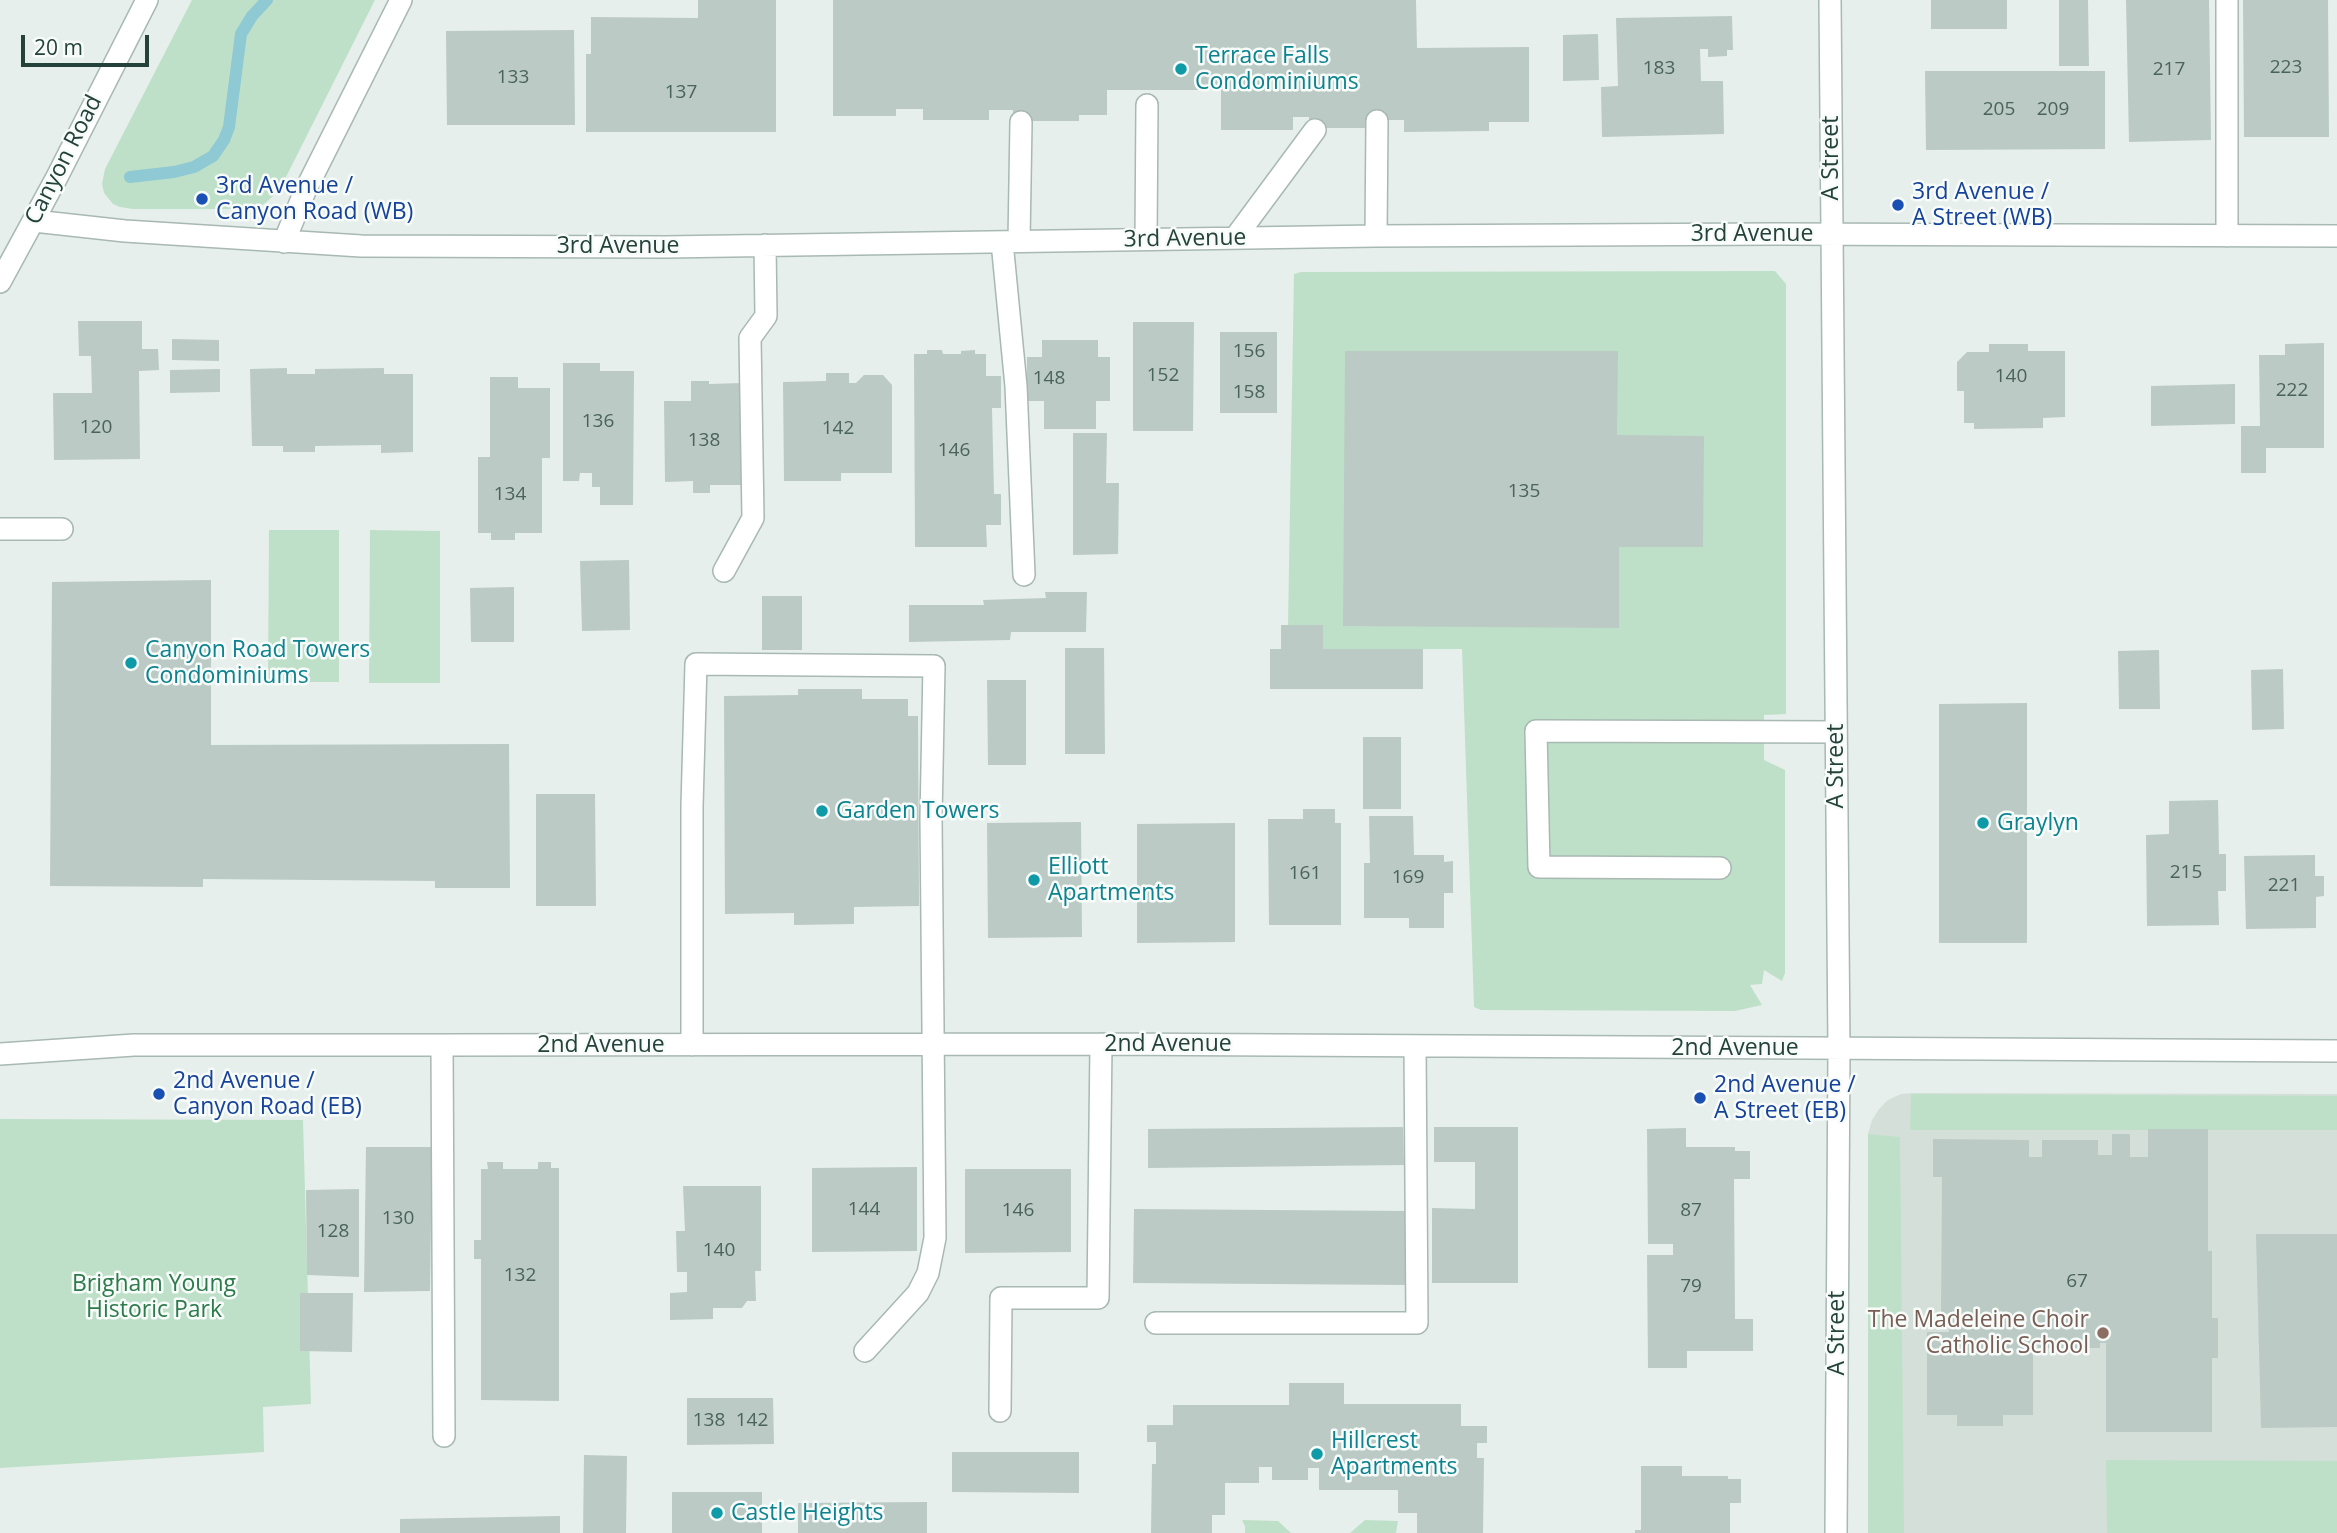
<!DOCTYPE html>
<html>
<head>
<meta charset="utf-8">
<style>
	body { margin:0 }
	#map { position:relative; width:2337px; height:1533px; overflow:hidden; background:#e6efeb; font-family:"Open Sans",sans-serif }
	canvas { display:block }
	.scale { position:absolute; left:21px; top:35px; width:128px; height:32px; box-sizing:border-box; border:4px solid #24423a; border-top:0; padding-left:9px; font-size:21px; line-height:24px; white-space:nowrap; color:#24423a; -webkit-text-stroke:5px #f7fbf9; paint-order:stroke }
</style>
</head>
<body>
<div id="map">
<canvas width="2337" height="1533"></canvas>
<div class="scale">20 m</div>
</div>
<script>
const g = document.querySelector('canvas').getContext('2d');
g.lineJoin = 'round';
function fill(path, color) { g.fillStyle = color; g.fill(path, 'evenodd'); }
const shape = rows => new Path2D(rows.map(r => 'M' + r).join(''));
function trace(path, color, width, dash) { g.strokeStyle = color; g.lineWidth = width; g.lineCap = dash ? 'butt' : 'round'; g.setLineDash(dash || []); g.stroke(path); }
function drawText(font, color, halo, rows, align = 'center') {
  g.font = font + ' "Open Sans",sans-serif'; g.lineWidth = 5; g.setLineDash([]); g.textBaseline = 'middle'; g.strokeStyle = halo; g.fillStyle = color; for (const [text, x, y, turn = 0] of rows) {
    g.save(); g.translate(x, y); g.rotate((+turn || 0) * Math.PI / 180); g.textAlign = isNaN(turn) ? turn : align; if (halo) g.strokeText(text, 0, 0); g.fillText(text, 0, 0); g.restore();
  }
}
const built = shape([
	[1914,1093,2337,1094,2337,1533,1868,1533,1868,1134,1872,1120,1879,1109,1888,1100,1901,1094]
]);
const green = shape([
	[192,0,375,0,279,191,264,204,251,209,133,209,120,207,113,204,104,193,102,184,105,169],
	[1775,271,1786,284,1786,714,1764,715,1764,760,1785,770,1785,973,1782,981,1764,970,1762,984,1750,985,1762,1005,1735,1011,1481,1010,1474,1007,1462,649,1323,649,1323,625,1288,625,1294,274,1301,272],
	[269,530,339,530,339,682,268,682],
	[370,530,440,531,440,683,369,683],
	[1911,1094,2337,1096,2337,1130,1910,1130],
	[0,1119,303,1120,311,1404,263,1407,264,1452,0,1468],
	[1868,1134,1900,1137,1904,1533,1868,1533],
	[2106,1460,2337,1461,2337,1533,2107,1533],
	[1242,1520,1278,1521,1291,1533,1245,1533,1245,1526],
	[1365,1520,1398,1521,1396,1533,1350,1533]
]);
const stream = shape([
	[130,177,174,172,194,167,213,156,224,140,229,127,241,34,252,16,267,0]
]);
const building = shape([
	[698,0,776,0,776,132,586,132,586,54,591,54,591,17,698,18],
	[833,0,1416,0,1417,48,1529,47,1529,122,1489,122,1489,131,1404,132,1404,120,1368,120,1368,128,1309,128,1309,117,1293,117,1293,130,1221,130,1221,90,1107,90,1107,115,1079,115,1079,121,1013,121,1013,110,989,110,989,120,923,120,923,109,896,109,896,116,833,116],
	[1931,0,2007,0,2007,29,1931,29],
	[2059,0,2088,0,2089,66,2059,66],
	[2126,0,2209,0,2211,140,2129,142],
	[2243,0,2328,0,2329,137,2244,137],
	[1732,16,1733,50,1727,50,1727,56,1708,57,1708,49,1700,49,1701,81,1723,81,1724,134,1602,137,1601,87,1618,86,1616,18],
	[574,30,575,125,447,125,446,31],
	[1598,34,1599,80,1563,81,1563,35],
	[1925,71,2105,71,2105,149,1926,150],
	[78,321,142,321,142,349,158,349,159,370,139,371,140,459,54,460,53,393,92,393,91,356,79,356],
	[1133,322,1194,322,1193,431,1133,431],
	[1220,332,1277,332,1277,413,1220,413],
	[172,339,219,340,219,361,172,360],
	[1042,340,1098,340,1098,357,1110,357,1110,401,1096,401,1096,429,1044,429,1044,401,1027,401,1027,357,1042,357],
	[2324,343,2324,448,2266,448,2266,473,2241,473,2241,426,2260,426,2259,355,2285,355,2285,344],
	[1989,344,2028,344,2028,351,2065,351,2065,417,2043,418,2043,428,1974,429,1974,423,1964,423,1964,391,1957,391,1957,362,1967,352,1989,352],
	[927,350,942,350,943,354,961,354,961,351,975,350,975,354,986,354,986,376,1001,376,1001,408,992,408,994,494,1001,494,1001,525,986,525,987,547,915,547,914,354,927,354],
	[1345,351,1618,351,1617,435,1704,436,1703,547,1619,547,1619,628,1343,626],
	[563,363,600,363,600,371,634,371,633,505,600,505,600,487,592,487,592,473,580,473,579,481,563,481],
	[287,368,287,374,315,374,315,369,384,368,384,374,413,374,413,452,381,453,381,445,315,446,315,452,283,452,283,446,252,446,250,369],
	[220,369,220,392,170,393,170,370],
	[826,373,849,373,849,383,856,383,864,375,883,375,892,385,892,473,841,473,841,481,784,481,783,382,826,381],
	[490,377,518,377,518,388,550,388,550,458,542,458,542,533,515,533,515,540,491,540,491,533,478,533,478,457,490,457],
	[691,381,709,381,709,384,743,383,744,485,710,485,710,493,693,493,693,481,665,482,664,401,691,401],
	[2235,384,2235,424,2151,426,2151,386],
	[1073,433,1107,433,1106,483,1119,483,1118,554,1073,555],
	[629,560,630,630,582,631,580,561],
	[211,580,211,745,509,744,510,888,435,888,435,881,203,879,203,887,50,886,52,582],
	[514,587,514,642,471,642,470,588],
	[1045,592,1087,592,1086,632,1011,632,1010,640,909,642,909,605,984,605,983,600,1046,598],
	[762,596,802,596,802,650,762,650],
	[1281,625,1323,625,1323,649,1423,649,1423,689,1270,689,1270,649,1281,649],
	[1065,648,1104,648,1105,754,1065,754],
	[2159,650,2160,709,2119,709,2118,651],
	[2283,669,2284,729,2252,730,2251,670],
	[987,680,1026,680,1026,765,988,765],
	[798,689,862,689,862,699,908,699,908,716,918,716,919,906,854,907,854,924,794,925,794,913,725,914,724,696,798,695],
	[2027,703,2027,943,1939,943,1939,704],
	[1363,737,1401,737,1401,809,1363,809],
	[536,794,595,794,596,906,536,906],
	[2218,800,2219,854,2226,854,2226,891,2218,891,2219,925,2147,926,2146,835,2169,834,2169,801],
	[1303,809,1335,809,1335,823,1341,823,1341,925,1269,925,1268,819,1303,819],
	[1369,816,1413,816,1414,855,1444,855,1444,862,1453,861,1453,893,1444,893,1444,928,1409,928,1409,918,1364,918,1364,863,1370,863],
	[1081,822,1082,937,988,938,987,823],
	[1235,823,1235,942,1137,943,1137,824],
	[2315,855,2315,876,2324,876,2324,896,2316,897,2316,928,2246,929,2244,856],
	[1403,1127,1404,1165,1148,1168,1148,1129],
	[1434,1127,1518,1127,1518,1283,1432,1283,1432,1208,1475,1209,1475,1162,1434,1162],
	[1686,1128,1686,1147,1735,1147,1735,1151,1750,1151,1750,1179,1734,1179,1735,1319,1753,1319,1753,1351,1687,1351,1687,1368,1648,1368,1647,1255,1673,1255,1673,1244,1648,1244,1647,1129],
	[2148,1129,2208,1129,2208,1251,2212,1251,2212,1318,2218,1318,2218,1358,2212,1358,2212,1432,2106,1432,2106,1343,2100,1343,2100,1348,2038,1348,2038,1343,2033,1343,2033,1415,2003,1415,2003,1426,1957,1426,1957,1415,1927,1415,1927,1332,1949,1332,1949,1314,1941,1314,1942,1177,1933,1177,1933,1139,2029,1140,2029,1157,2042,1157,2042,1140,2098,1140,2098,1155,2112,1155,2112,1134,2130,1134,2130,1157,2148,1157],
	[366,1147,432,1147,430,1291,364,1292],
	[487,1162,503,1162,503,1169,538,1169,538,1162,551,1162,551,1168,559,1168,559,1401,481,1400,481,1259,474,1259,474,1240,481,1240,481,1169,488,1169],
	[917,1167,917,1251,812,1252,812,1168],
	[965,1169,1071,1169,1071,1252,965,1253],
	[683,1186,761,1186,761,1271,755,1271,756,1301,747,1301,742,1308,713,1308,713,1319,670,1320,670,1293,687,1292,687,1272,677,1272,676,1231,685,1231],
	[359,1189,359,1277,307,1275,306,1190],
	[1134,1209,1407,1211,1406,1285,1133,1283],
	[2256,1234,2337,1234,2337,1427,2261,1428],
	[300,1293,353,1293,352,1352,300,1351],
	[1289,1383,1344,1383,1344,1404,1461,1404,1461,1426,1487,1426,1487,1443,1477,1443,1477,1458,1484,1458,1483,1533,1417,1533,1417,1513,1398,1513,1398,1490,1319,1490,1319,1468,1308,1468,1308,1480,1272,1480,1272,1467,1259,1467,1259,1483,1225,1483,1225,1515,1212,1515,1212,1533,1151,1533,1152,1464,1156,1464,1156,1442,1147,1442,1147,1425,1173,1425,1173,1405,1289,1405],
	[687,1398,773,1398,774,1444,687,1445],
	[952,1452,1079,1452,1079,1493,952,1492],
	[584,1455,627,1456,626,1533,583,1533],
	[1641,1466,1682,1466,1682,1476,1728,1476,1728,1479,1741,1479,1741,1503,1730,1503,1730,1533,1635,1533,1635,1530,1641,1530],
	[672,1492,762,1492,762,1533,672,1533],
	[927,1502,927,1533,798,1533,798,1503],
	[560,1516,560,1533,400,1533,400,1519]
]);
const minor = shape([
	[1830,0,1839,1049,1836,1533],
	[34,221,125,231,361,246,666,247,1376,236,1777,234,2337,236],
	[1376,236,1377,121],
	[2227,236,2227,0],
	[1235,238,1315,130],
	[1146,239,1147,105],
	[1019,241,1021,122],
	[284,242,305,191,401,0],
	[1002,242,1016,386,1024,575],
	[0,282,57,177,147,0],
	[0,529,62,529],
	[724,571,753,518,750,338,766,316,765,245],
	[1720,868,1539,867,1536,731,1836,732],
	[442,1045,444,1436],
	[692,1045,692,806,696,664,934,666,931,818,935,1238,928,1273,918,1293,865,1351],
	[0,1054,134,1045,442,1045,1101,1044,2337,1051],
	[1156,1323,1417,1323,1415,1046],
	[1000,1411,1001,1298,1098,1298,1101,1044]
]);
const markers = [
	[1181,69,7,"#0f9aa8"],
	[202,199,7,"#1a4fb4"],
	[1898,205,7,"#1a4fb4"],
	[131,663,7,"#0f9aa8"],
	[822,811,7,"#0f9aa8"],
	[1983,823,7,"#0f9aa8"],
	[1034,880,7,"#0f9aa8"],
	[159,1094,7,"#1a4fb4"],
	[1700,1098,7,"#1a4fb4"],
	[2103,1333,7,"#8d6e63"],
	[1317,1454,7,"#0f9aa8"],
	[717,1513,7,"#0f9aa8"]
];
const numberNames = [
	["223",2286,68],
	["183",1659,69],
	["217",2169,70],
	["133",513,78],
	["137",681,93],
	["205",1999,110],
	["209",2053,110],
	["156",1249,352],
	["152",1163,376],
	["140",2011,377],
	["148",1049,379],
	["222",2292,391],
	["158",1249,393],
	["136",598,422],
	["120",96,428],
	["142",838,429],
	["138",704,441],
	["146",954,451],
	["135",1524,492],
	["134",510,495],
	["215",2186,873],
	["161",1305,874],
	["169",1408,878],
	["221",2284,886],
	["144",864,1210],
	["146",1018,1211],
	["87",1691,1211],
	["130",398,1219],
	["128",333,1232],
	["140",719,1251],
	["132",520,1276],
	["67",2077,1282],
	["79",1691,1287],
	["138",709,1421],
	["142",752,1421]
];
const cultureNames = [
	["Terrace Falls",1195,56],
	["Condominiums",1195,82],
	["Canyon Road Towers",145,650],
	["Condominiums",145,676],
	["Garden Towers",836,811],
	["Graylyn",1997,823],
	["Elliott",1048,867],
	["Apartments",1048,893],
	["Hillcrest",1331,1441],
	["Apartments",1331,1467],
	["Castle Heights",731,1513]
];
const streetNames = [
	["A Street",1831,158,-90],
	["Canyon Road",64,160,-63],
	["3rd Avenue",1752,234],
	["3rd Avenue",1185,239,-1],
	["3rd Avenue",618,246],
	["A Street",1836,766,-90],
	["2nd Avenue",1168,1044],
	["2nd Avenue",601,1045],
	["2nd Avenue",1735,1048],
	["A Street",1837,1333,-90]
];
const transitNames = [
	["3rd Avenue /",216,186],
	["Canyon Road (WB)",216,212],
	["3rd Avenue /",1912,192],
	["A Street (WB)",1912,218],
	["2nd Avenue /",173,1081],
	["Canyon Road (EB)",173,1107],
	["2nd Avenue /",1714,1085],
	["A Street (EB)",1714,1111]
];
const parkNames = [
	["Brigham Young",154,1284],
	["Historic Park",154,1310]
];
const educationNames = [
	["The Madeleine Choir",2089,1320],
	["Catholic School",2089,1346]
];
fill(built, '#d4dfda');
fill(green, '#bfe0c8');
trace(stream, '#8ec9d4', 12);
fill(building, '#bbcac4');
trace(minor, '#a8b8b2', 24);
trace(minor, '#fff', 21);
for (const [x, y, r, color] of markers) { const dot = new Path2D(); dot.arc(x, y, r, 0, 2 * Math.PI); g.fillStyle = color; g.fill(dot); trace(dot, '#f7fbf9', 2.5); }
drawText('19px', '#4a645c', null, numberNames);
drawText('23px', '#0d838f', '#f7fbf9', cultureNames, 'left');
drawText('23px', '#24423a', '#f7fbf9', streetNames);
drawText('23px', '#164399', '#f7fbf9', transitNames, 'left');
drawText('23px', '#2d7a4b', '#f7fbf9', parkNames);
drawText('23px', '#785e54', '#f7fbf9', educationNames, 'right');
</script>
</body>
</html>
